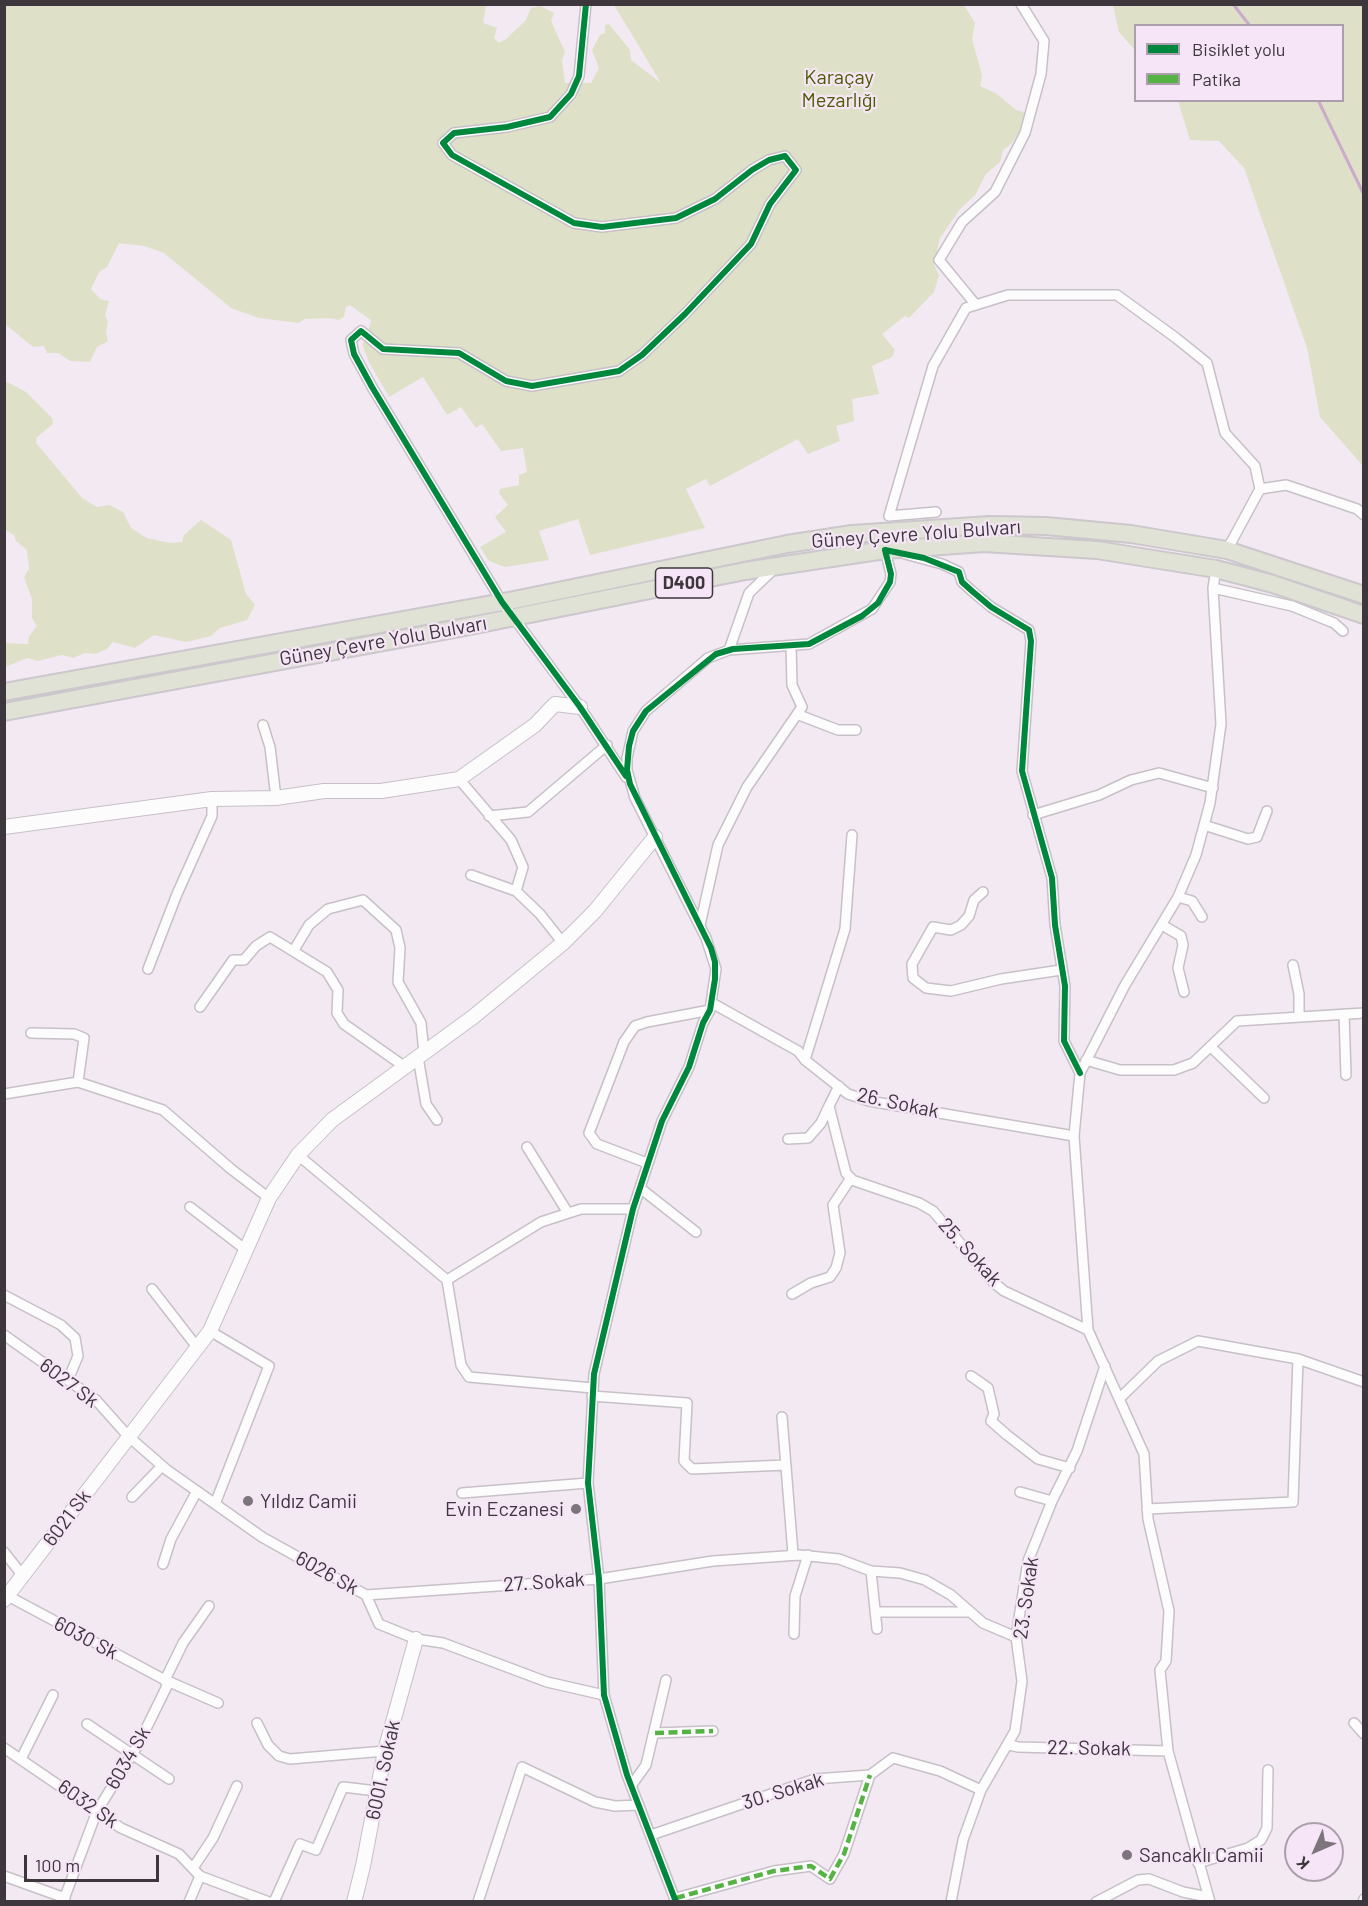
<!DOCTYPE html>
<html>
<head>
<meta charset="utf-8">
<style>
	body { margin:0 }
	#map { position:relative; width:1368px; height:1906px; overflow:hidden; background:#f2e9f2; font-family:Barlow,sans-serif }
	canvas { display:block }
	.frame { position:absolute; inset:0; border:6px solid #3d363d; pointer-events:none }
	.legend { position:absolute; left:1134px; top:24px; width:210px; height:78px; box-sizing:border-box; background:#f6e5f6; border:2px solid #ac9fac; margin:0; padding:8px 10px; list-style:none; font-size:18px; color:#3d363d }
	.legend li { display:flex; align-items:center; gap:12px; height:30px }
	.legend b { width:30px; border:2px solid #ac9fac }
	.north { position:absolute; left:1284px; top:1822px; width:60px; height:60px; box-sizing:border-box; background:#f6e5f6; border:2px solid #ac9fac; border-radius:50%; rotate:225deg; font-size:16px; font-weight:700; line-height:24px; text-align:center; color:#3d363d }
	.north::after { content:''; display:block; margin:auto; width:21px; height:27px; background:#7c757c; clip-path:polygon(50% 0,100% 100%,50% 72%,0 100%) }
	.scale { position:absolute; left:24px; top:1855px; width:135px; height:27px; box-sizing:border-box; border:3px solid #3d363d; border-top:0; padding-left:8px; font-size:18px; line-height:21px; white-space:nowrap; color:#3d363d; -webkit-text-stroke:4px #f6e5f6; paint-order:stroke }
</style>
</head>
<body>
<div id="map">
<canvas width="1368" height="1906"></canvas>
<div class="frame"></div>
<ul class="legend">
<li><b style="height:8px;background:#00873e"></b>Bisiklet yolu</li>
<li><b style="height:8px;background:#57b246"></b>Patika</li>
</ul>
<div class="north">K</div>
<div class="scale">100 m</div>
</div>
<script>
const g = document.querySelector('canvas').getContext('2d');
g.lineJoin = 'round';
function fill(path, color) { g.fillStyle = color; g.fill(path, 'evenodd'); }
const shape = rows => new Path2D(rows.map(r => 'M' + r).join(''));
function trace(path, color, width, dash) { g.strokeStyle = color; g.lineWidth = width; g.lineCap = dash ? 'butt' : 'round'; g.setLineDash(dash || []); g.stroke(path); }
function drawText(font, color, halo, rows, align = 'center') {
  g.font = font + ' Barlow,sans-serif'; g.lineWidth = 4.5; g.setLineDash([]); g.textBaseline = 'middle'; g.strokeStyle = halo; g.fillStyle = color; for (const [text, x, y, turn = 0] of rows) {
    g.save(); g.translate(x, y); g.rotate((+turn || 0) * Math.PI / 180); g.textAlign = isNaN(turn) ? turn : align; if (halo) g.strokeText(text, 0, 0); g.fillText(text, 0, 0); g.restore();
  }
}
const green = shape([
	[5,5,486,5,483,23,497,28,494,38,499,43,506,39,526,20,531,8,540,6,554,13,551,21,565,52,562,60,565,83,591,83,599,68,592,50,594,46,600,35,605,33,605,25,609,24,630,50,631,60,661,83,614,5,964,5,975,23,972,39,982,75,980,86,997,94,1016,110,1027,113,1025,123,1011,144,1003,150,1000,162,986,174,975,195,960,209,940,238,934,265,939,275,934,292,909,318,905,316,882,334,895,350,892,357,872,366,879,394,852,399,854,421,836,426,840,441,808,454,798,439,710,486,706,479,686,489,705,528,590,555,578,519,539,531,549,560,505,567,489,561,480,547,506,532,495,517,508,505,499,493,500,489,519,485,519,475,527,472,523,448,501,451,482,424,476,428,461,407,447,415,423,377,389,397,369,362,362,344,366,340,371,320,350,305,346,307,344,317,339,320,329,318,304,319,299,323,259,318,231,308,164,253,144,246,119,243,107,267,99,272,91,289,100,299,109,301,105,315,108,322,106,332,108,341,97,347,90,362,70,361,58,353,47,353,44,346,33,347,5,324],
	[1113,5,1363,5,1363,466,1320,417,1307,348,1244,168,1219,141,1190,140,1178,101,1342,100,1342,26,1136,26,1135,50,1119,32],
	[5,381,26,392,52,418,53,424,37,437,36,443,82,498,97,507,109,505,123,512,131,528,147,538,170,543,182,542,184,535,201,520,231,540,246,594,255,605,247,620,220,628,211,636,186,642,154,635,135,648,113,642,107,649,95,654,85,653,73,658,62,655,38,661,27,658,5,667,5,643,28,644,29,636,37,626,32,618,32,599,24,577,29,569,27,550,16,541,14,535,5,530]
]);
const stream = shape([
	[1233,4,1250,26],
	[1318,100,1364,195]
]);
const street = shape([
	[586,4,579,76,571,94,550,117,507,127,454,133,443,143,452,155,574,223,602,227,676,218,715,199,752,170,769,160,785,156,796,170,770,204,751,244,685,314,642,355,619,371,532,386,506,381,459,353,383,349,361,331,351,340,354,354,372,387,502,602,580,707,626,777],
	[976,305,939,260,962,222,995,192,1025,133,1041,74,1044,41,1021,4],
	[936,512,889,516,933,366,966,308,1008,295,1117,295,1176,338,1207,363,1225,433,1255,466,1260,489],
	[1227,550,1260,489,1286,485,1357,509,1364,515],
	[905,554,942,564,959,572,962,582,972,591,991,607,1029,630,1031,641,1022,771,1052,878,1055,925,1065,986,1064,1041,1080,1073],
	[1213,588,1292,606,1334,623,1343,631],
	[729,650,749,593,775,568],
	[799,715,838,730,856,730],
	[263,725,270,747,276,798],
	[459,779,511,840,523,867,516,891],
	[1033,815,1099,795,1131,780,1159,773,1213,788],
	[489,816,528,812,607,745],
	[1204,825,1248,839,1257,837,1267,811],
	[471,875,516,891,540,914,563,943],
	[983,892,974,900,969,916,961,925,951,930,933,927,912,964,913,978,926,988,951,991,1001,979,1061,970],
	[1178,897,1192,901,1202,917],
	[700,925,718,845,747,787,802,707,792,685,791,646],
	[1162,925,1181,936,1183,945,1178,968,1184,992],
	[294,950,309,925,328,909,363,900,396,930,400,948,398,982,421,1023,424,1053],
	[1293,965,1299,994,1299,1016],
	[148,969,177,894,212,816,212,799],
	[712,1003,798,1051,805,1060,848,1094,869,1101,1074,1136],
	[200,1007,233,960,244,960,256,946,270,937,327,972,338,990,337,1013,344,1024,405,1067],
	[1344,1014,1346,1075],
	[31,1033,74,1034,84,1038,78,1082],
	[1211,1047,1264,1098],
	[418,1057,426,1104,437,1120],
	[805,1060,845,929,852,835],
	[1086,1060,1120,1070,1174,1070,1193,1063,1237,1021,1364,1013],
	[839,1086,829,1106,846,1173,852,1180,919,1203,933,1211,993,1282,1004,1291,1088,1330],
	[4,1094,78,1082,163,1110,231,1169,269,1198],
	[788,1139,808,1138,821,1123,829,1106],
	[527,1147,568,1213],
	[298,1155,447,1280,461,1365,469,1377,593,1388],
	[647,1163,597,1144,589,1133,624,1042,635,1026,647,1022,710,1010],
	[640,1188,696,1232],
	[190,1207,246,1250],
	[447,1280,541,1222,581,1209,633,1209],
	[152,1289,197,1347],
	[792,1294,811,1283,830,1277,836,1268,840,1253,833,1205,851,1178],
	[4,1295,61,1325,75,1338,78,1356,68,1380],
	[210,1331,269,1366,215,1504],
	[4,1335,96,1400,128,1436,167,1470,262,1537,366,1595,379,1624,416,1639,443,1643,547,1682,604,1695],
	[971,1376,988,1388,994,1414,991,1421,1007,1435,1038,1459,1070,1468],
	[592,1396,687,1403,684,1461,692,1469,786,1465],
	[1120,1398,1158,1361,1198,1341,1298,1359,1364,1382],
	[782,1417,793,1554],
	[1020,1492,1052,1501],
	[462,1493,588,1483],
	[132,1497,162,1466],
	[1147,1509,1293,1502,1298,1359],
	[4,1552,23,1576],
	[163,1564,171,1539,197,1491],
	[871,1571,877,1629],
	[366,1595,599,1579,713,1561,799,1555,839,1559,871,1571,900,1573,925,1580,951,1595,983,1623,1016,1637],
	[8,1596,165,1680,167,1686,138,1745,97,1811,63,1902],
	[209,1606,183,1643,165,1680,218,1703],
	[875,1612,968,1612],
	[794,1634,795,1596,808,1555],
	[257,1723,268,1745,279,1756,290,1759,385,1751],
	[1354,1723,1364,1734],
	[87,1724,169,1779],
	[655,1733,713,1731],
	[1009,1745,1018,1747,1168,1751],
	[4,1748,121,1828,179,1854,200,1876,269,1902],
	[21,1759,53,1695],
	[631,1786,646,1765,666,1680],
	[651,1835,815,1779,870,1775,893,1758,940,1771,981,1790],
	[1198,1863,1248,1848,1261,1840,1267,1828,1268,1770],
	[193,1868,213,1838,237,1786],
	[4,1876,65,1898],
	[676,1898,774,1871,811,1866,830,1879,844,1854,870,1775],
	[189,1902,200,1876],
	[274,1902,300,1844,316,1850,343,1787,377,1791],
	[478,1902,522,1767,595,1802,615,1806,639,1805],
	[676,1902,627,1775,604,1695,599,1579,588,1483,594,1374,633,1209,662,1121,689,1067,703,1023,710,1010,716,969,706,938,635,798,627,770,627,758,633,731,646,711,708,658,729,650,809,644,872,609,890,582,891,574,885,550,888,551],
	[951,1902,963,1840,981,1790,1015,1731,1022,1681,1016,1637,1028,1561,1052,1501,1077,1451,1105,1366],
	[1096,1902,1138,1880,1149,1879,1183,1892,1208,1897],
	[1210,1902,1168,1751,1160,1670,1166,1661,1169,1611,1148,1519,1144,1454,1088,1330,1074,1136,1080,1073,1125,985,1178,897,1196,855,1210,803,1221,724,1213,588,1216,569],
	[1363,1902,1364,1899]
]);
const secondary = shape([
	[4,827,212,799,276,798,324,791,381,791,459,779,535,725,555,704,580,707],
	[4,1600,210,1331,269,1198,298,1155,332,1120,473,1017,563,943,595,911,655,837],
	[354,1902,363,1866,385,1751,416,1639]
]);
const highway = shape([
	[4,692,514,600,787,544,852,534,914,530,990,525,1046,526,1131,534,1227,550,1364,595],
	[4,712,460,628,745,571,885,550,984,543,1097,550,1216,569,1273,584,1364,615]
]);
const quiet = shape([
	[655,1733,713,1731],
	[676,1898,774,1871,811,1866,830,1879,844,1854,870,1775]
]);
const cycleway = shape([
	[586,4,579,76,571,94,550,117,507,127,454,133,443,143,452,155,574,223,602,227,676,218,715,199,752,170,769,160,785,156,796,170,770,204,751,244,685,314,642,355,619,371,532,386,506,381,459,353,383,349,361,331,351,340,354,354,372,387,502,602,580,707,626,776],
	[676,1902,627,1775,604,1695,599,1579,588,1483,594,1374,633,1209,662,1121,689,1067,703,1023,710,1010,715,979,715,962,711,948,630,784,627,770,629,746,633,731,646,711,716,654,733,649,809,644,862,616,878,603,890,582,891,574,885,550,924,558,959,572,962,582,972,591,991,607,1029,630,1031,641,1022,771,1052,878,1055,925,1065,986,1064,1041,1080,1073]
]);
const markers = [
	[248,1501,6,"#7c757c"],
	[576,1509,6,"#7c757c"],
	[1127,1855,6,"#7c757c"]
];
const shields = [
	[684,583,57]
];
const shieldNames = [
	["D400",684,583]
];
const parkNames = [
	["Karaçay",839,77],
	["Mezarlığı",839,100]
];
const streetNames = [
	["Güney Çevre Yolu Bulvarı",916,534,-4],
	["Güney Çevre Yolu Bulvarı",383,641,-10],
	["26. Sokak",898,1103,12],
	["25. Sokak",970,1252,48],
	["6027 Sk",69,1383,37],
	["6021 Sk",67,1518,-53],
	["6026 Sk",327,1573,29],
	["27. Sokak",544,1582,-4],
	["23. Sokak",1026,1598,-82],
	["6030 Sk",86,1638,28],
	["22. Sokak",1089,1748,1],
	["6034 Sk",128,1758,-60],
	["6001. Sokak",383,1770,-78],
	["30. Sokak",783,1791,-17],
	["6032 Sk",88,1804,35]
];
const poiNames = [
	["Yıldız Camii",260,1501],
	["Evin Eczanesi",564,1509,"right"],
	["Sancaklı Camii",1139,1855]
];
fill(green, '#dee1c8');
trace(stream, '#cbabcb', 3);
trace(street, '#c7c0c7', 12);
trace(secondary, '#c7c0c7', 16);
trace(highway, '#ccc7cc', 20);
trace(street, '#fdfcfd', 9);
trace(secondary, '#fdfcfd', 14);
trace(highway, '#e1e2d6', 16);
trace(quiet, '#57b246', 4.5, [9, 4.5]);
trace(cycleway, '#00873e', 6);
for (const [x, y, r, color] of markers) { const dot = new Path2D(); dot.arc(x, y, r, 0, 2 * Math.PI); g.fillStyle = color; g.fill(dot); trace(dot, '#f6e5f6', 2); }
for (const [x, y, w] of shields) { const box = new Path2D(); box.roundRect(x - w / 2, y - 15, w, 30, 4.5); g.fillStyle = '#f6e5f6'; g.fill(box); trace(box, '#3d363d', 1.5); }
drawText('bold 18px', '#3d363d', null, shieldNames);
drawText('20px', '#4d5a00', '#f6e5f6', parkNames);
drawText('20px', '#3d363d', '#f6e5f6', streetNames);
drawText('20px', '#3d363d', '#f6e5f6', poiNames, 'left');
</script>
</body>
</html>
